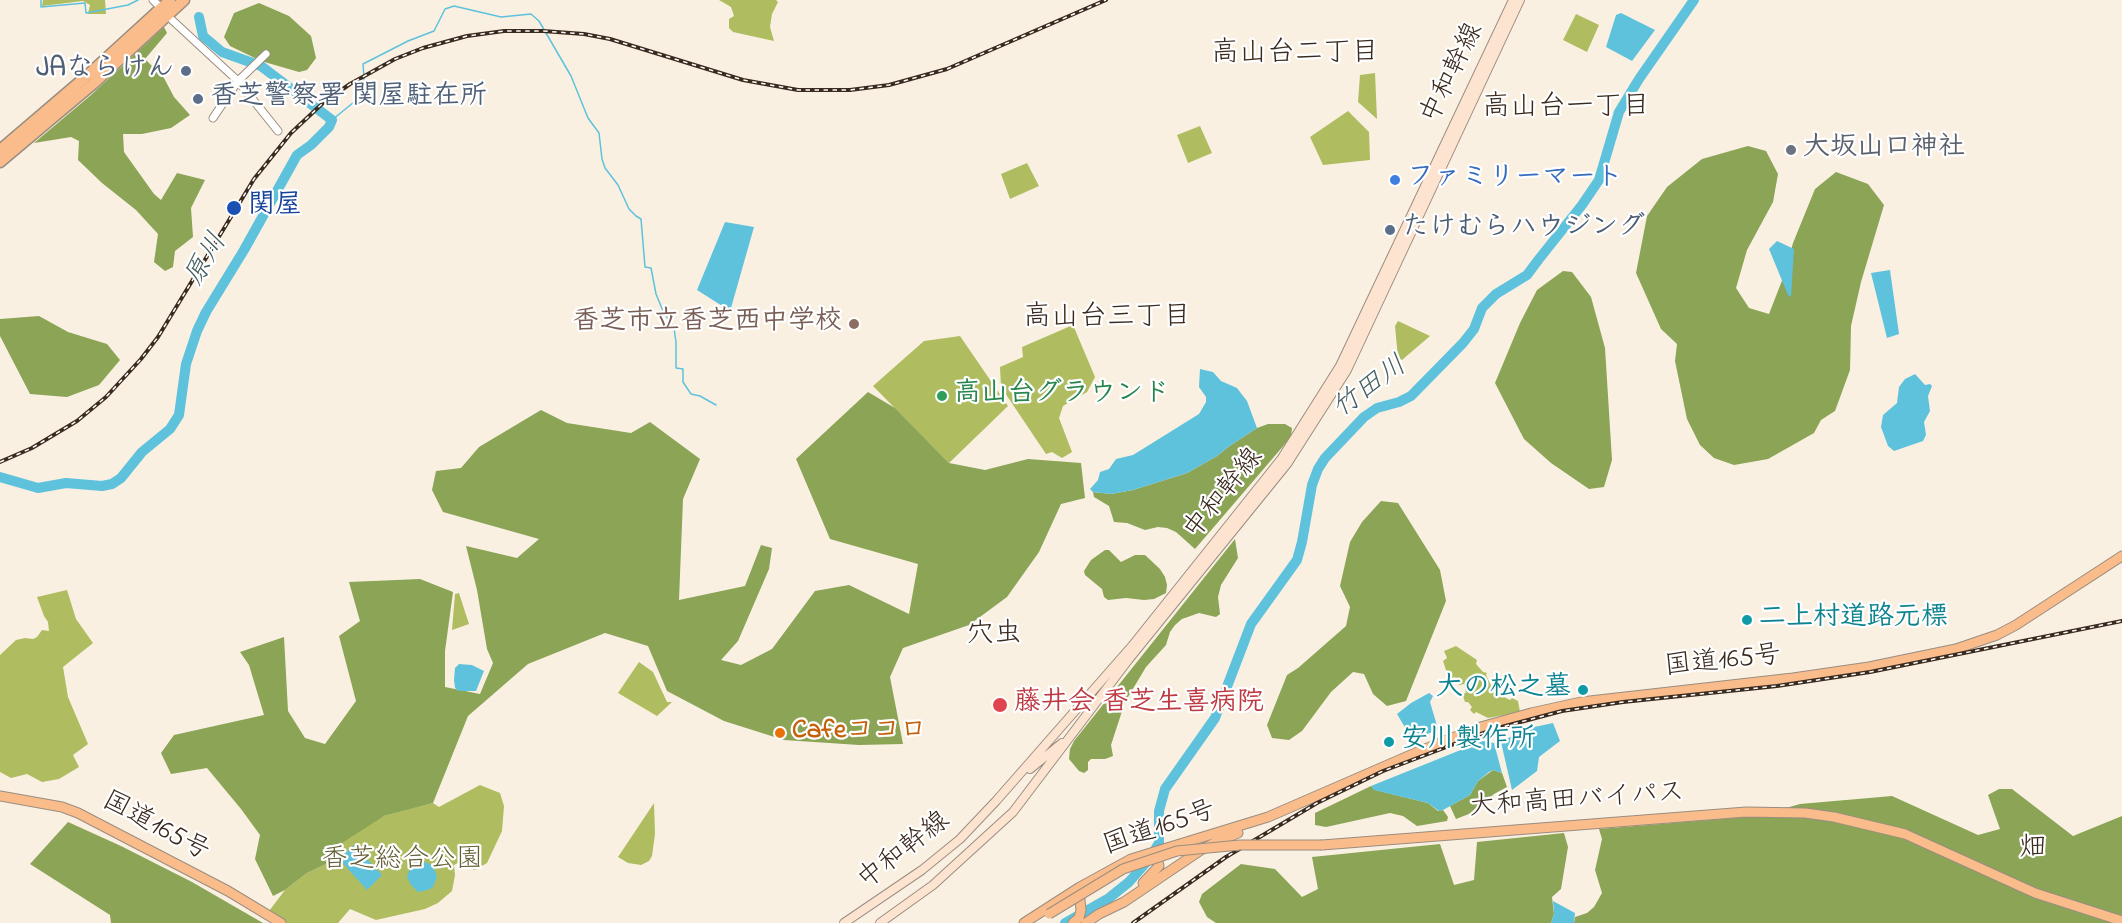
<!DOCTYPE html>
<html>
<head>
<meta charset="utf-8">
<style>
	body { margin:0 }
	canvas { display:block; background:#f9f0e2 }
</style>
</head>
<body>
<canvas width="2122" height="923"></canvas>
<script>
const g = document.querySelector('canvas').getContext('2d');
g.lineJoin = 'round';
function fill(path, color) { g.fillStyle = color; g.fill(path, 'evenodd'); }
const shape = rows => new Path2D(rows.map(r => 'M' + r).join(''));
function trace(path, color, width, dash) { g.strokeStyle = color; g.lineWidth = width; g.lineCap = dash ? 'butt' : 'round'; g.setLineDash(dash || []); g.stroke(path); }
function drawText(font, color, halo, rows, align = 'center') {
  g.font = font + ' "Indie Flower","Klee One",sans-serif'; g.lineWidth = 4.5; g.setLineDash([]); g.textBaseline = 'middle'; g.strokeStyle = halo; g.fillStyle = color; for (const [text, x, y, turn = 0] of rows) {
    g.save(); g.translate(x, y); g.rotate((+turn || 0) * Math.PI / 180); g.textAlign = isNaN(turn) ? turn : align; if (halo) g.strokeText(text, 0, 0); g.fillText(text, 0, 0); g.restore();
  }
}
const green = shape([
	[43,0,105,0,106,14,88,14,90,5,83,1,42,6],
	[719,0,776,0,778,2,772,14,770,27,774,41,733,32,729,28,729,19,734,16,731,7],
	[1576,14,1599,25,1587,52,1563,40],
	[1375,73,1377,119,1358,102,1360,75],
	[1348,111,1369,132,1370,160,1323,165,1310,137],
	[1200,126,1212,153,1188,163,1177,135],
	[1027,163,1039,186,1010,199,1001,174],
	[1398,321,1430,336,1402,360,1398,358,1395,326],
	[1073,325,1095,377,1087,392,1063,406,1059,418,1072,452,1062,458,1052,452,1046,454,1001,387,1000,367,1023,357,1022,347],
	[960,336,1008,406,949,463,873,386,924,341],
	[67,590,76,619,93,643,63,667,68,697,88,744,73,755,79,767,59,779,42,782,27,774,11,778,0,772,0,655,16,640,25,638,33,639,37,637,42,630,49,631,48,622,44,616,37,597],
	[459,593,469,624,452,630,455,594],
	[1456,646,1477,660,1476,664,1483,672,1487,673,1486,675,1494,692,1510,700,1512,698,1518,701,1520,712,1488,718,1476,712,1474,714,1470,710,1472,707,1468,702,1465,702,1463,696,1462,694,1466,693,1464,684,1459,685,1455,677,1452,678,1446,670,1443,661,1447,658,1444,651],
	[639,662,653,672,667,702,672,702,657,716,618,693],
	[480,785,500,793,504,806,502,831,487,863,475,870,467,867,463,860,454,865,455,875,452,891,438,903,425,909,376,920,350,909,338,923,286,923,269,911,285,890,307,873,326,864,331,850,355,830,384,816,417,807,433,803,439,807],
	[654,803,655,834,652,856,649,861,641,865,628,863,618,857]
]);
const forest = shape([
	[259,3,289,16,311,36,316,58,307,70,299,72,261,61,230,46,224,37,234,13],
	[164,27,167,33,145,59,164,78,174,97,190,115,171,128,142,134,123,134,124,152,154,194,161,200,177,173,205,180,191,208,193,237,175,251,173,267,165,271,154,262,158,234,136,210,102,183,78,160,79,141,71,137,34,143,91,95],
	[1748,146,1766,151,1778,174,1773,202,1747,250,1736,288,1749,308,1769,314,1783,278,1793,243,1815,189,1836,172,1868,184,1884,205,1861,282,1851,326,1850,370,1835,411,1821,420,1814,433,1768,459,1734,465,1714,458,1700,445,1687,419,1675,361,1677,344,1661,329,1636,273,1647,216,1667,187,1702,159],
	[1563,271,1572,272,1591,297,1605,348,1612,460,1604,487,1589,489,1551,463,1524,439,1495,383,1520,323,1537,290],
	[39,316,68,332,107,344,120,360,99,385,67,397,30,394,0,336,0,319],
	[868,392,895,408,949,463,985,470,1028,459,1081,463,1085,498,1061,504,1039,552,1007,597,969,625,903,648,890,677,903,744,859,745,784,740,724,721,667,691,648,646,605,633,528,664,468,716,433,803,384,816,331,850,326,864,307,873,285,890,273,896,255,859,260,835,241,809,207,768,171,774,161,753,174,735,264,715,249,665,240,652,284,637,288,711,305,738,325,744,356,701,339,636,360,621,349,582,420,579,453,592,445,651,445,687,480,694,493,663,487,649,477,590,466,546,517,558,539,539,443,512,432,490,436,471,461,468,479,447,541,410,567,423,631,433,650,422,700,459,683,499,679,600,745,586,761,545,772,548,769,569,738,641,721,660,741,665,772,649,815,591,849,585,909,614,918,564,830,539,796,459],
	[1268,424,1285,424,1292,428,1291,437,1195,549,1176,532,1167,528,1158,527,1145,530,1127,523,1114,522,1109,506,1094,497,1093,492,1111,494,1133,490,1187,473,1217,456,1228,447,1257,428],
	[1381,501,1398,503,1440,570,1446,601,1406,701,1387,706,1373,694,1364,674,1353,672,1331,692,1302,731,1289,740,1272,738,1267,725,1287,675,1298,668,1346,626,1350,607,1340,586,1350,542,1362,522],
	[1235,539,1238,558,1221,585,1218,597,1220,614,1216,617,1199,613,1182,619,1175,625,1170,632,1166,645,1146,667,1125,702,1111,745,1113,756,1105,759,1091,759,1088,762,1088,770,1084,773,1079,771,1069,759,1070,749,1074,741],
	[1105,550,1109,550,1121,562,1135,555,1145,555,1160,569,1165,577,1167,585,1166,593,1154,599,1144,600,1126,598,1108,600,1104,597,1102,589,1085,575,1084,571,1091,560],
	[1493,770,1502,773,1507,787,1494,794,1474,812,1456,819,1450,806,1470,795,1478,781],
	[1371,786,1375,790,1428,803,1438,811,1443,810,1448,817,1447,821,1417,826,1403,816,1390,813,1326,827,1315,825,1315,813],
	[1999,789,2012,789,2073,836,2122,816,2122,923,1574,923,1575,917,1587,913,1594,907,1602,893,1595,870,1602,839,1599,829,1758,816,1800,804,1892,796,1978,835,2000,829,1988,795],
	[68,822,121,846,192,882,263,923,111,923,110,915,30,864],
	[1564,833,1568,847,1561,889,1552,897,1554,914,1551,923,1216,923,1207,917,1199,902,1202,894,1241,864,1275,869,1302,897,1318,889,1312,857,1440,844,1454,885,1474,880,1477,842]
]);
const water = shape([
	[1621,13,1655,30,1632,61,1606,47,1616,15],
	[725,222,754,227,731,308,727,309,697,290],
	[1777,241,1794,249,1791,297,1788,295,1769,249],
	[1890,270,1899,334,1887,338,1871,273],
	[1200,369,1213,372,1221,381,1237,388,1247,401,1257,428,1228,447,1217,456,1187,473,1133,490,1111,494,1093,492,1090,489,1098,480,1100,472,1109,469,1116,459,1133,455,1199,414,1206,402,1206,397,1199,387],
	[1915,374,1925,385,1930,384,1932,386,1928,396,1930,411,1924,422,1926,435,1923,441,1894,451,1888,446,1881,427,1883,415,1897,403,1899,387,1905,379],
	[459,664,472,665,484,671,476,691,459,691,455,688,454,680,455,668],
	[1429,693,1433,696,1430,702,1438,729,1413,741,1397,714,1411,703],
	[1553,723,1560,741,1539,757,1537,771,1512,790,1501,742,1525,729],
	[1483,741,1494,743,1502,773,1493,770,1489,772,1478,781,1470,795,1443,810,1439,811,1428,803,1374,790,1371,786],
	[354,845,382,875,367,890,339,859],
	[419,860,430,864,434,868,437,877,433,887,428,890,418,892,411,885,407,877,411,865],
	[1553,901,1575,913,1574,923,1551,923,1554,914]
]);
const stream = shape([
	[41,0,41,7,85,3,86,13,128,5,138,0],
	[332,120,365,93,363,64,408,41,434,31,445,9,454,6,501,17,531,14,539,21,571,76,588,118,599,133,602,159,605,168,618,185,629,209,636,216,641,219,645,267,651,268,656,294,663,311,674,328,676,342,676,368,683,369,683,382,691,394,700,396,716,405]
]);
const river = shape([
	[0,477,38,488,66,483,102,486,112,484,121,478,142,452,170,429,179,415,186,364,197,331,206,312,244,250,297,155,311,145,329,127,332,120,261,66,222,52,203,36,199,17],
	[1065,923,1109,898,1129,882,1150,858,1159,843,1159,811,1165,789,1215,718,1251,624,1297,560,1302,542,1312,485,1318,469,1325,458,1364,417,1377,408,1399,402,1411,396,1463,343,1474,329,1482,308,1496,294,1527,275,1539,259,1582,205,1599,180,1619,112,1639,79,1694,0]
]);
const tertiary = shape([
	[153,0,159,6],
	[172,20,238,81,278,131],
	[213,118,238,81,266,54]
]);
const secondary = shape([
	[1030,769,1062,743],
	[844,923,922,870,960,839,996,801,1132,646,1282,458,1340,366,1513,0],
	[880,923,933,885,1013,812,1129,659,1287,464,1347,370,1520,0]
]);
const trunk = shape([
	[0,796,62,807,78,813,228,891,281,923],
	[1322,845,1746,812,1805,813,1834,817,1905,834,2035,893,2122,921],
	[1143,883,1159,866,1157,857,1151,855],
	[1024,923,1080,887,1131,859,1268,817,1420,751,1477,728,1531,713,1581,702,1793,678,1869,667,1956,649,1997,635,2016,625,2122,556],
	[1073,923,1079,918,1081,910,1079,890],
	[1086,923,1099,914,1124,902,1201,850,1216,842,1238,833]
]);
const motorway = shape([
	[0,150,89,74,170,0],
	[0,162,94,83,184,0]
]);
const rail = shape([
	[0,462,32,448,77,421,106,397,141,359,158,337,254,179,291,133,323,103,350,84,395,59,423,48,467,36,504,31,543,31,584,34,610,39,743,80,798,90,850,90,889,85,947,69,1106,0],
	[1133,923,1226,857,1317,803,1383,771,1494,729,1562,711,1623,702,1777,686,1870,672,2122,621]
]);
const trunkBridge = shape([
	[1049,914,1123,869,1177,851,1240,845,1322,845]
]);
const markers = [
	[186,71,6,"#5c6f8a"],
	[198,99,6,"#5c6f8a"],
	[1791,150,6,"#6b7280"],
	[1395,180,6,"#3f7fe0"],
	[234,208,8,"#1a4fb4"],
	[1390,230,6,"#5c6f8a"],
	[854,324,6,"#8d6e63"],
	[942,396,6,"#2e9e5b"],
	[1747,620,6,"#0f9aa8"],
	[1583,690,6,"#0f9aa8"],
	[1000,705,8,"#e0444e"],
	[780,733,6,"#e8710a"],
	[1389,742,6,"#0f9aa8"]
];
const serviceNames = [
	["JAならけん",174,71,"right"],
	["香芝警察署 関屋駐在所",210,99],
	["たけむらハウジング",1402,230]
];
const streetNames = [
	["中和幹線",1454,74,-64],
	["中和幹線",1225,495,-51],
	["国道165号",1723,663,-6],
	["大和高田バイパス",1577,802,-4],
	["国道165号",155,828,28],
	["国道165号",1160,830,-19],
	["中和幹線",905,852,-38]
];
const worshipNames = [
	["大坂山口神社",1803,150]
];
const shopNames = [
	["ファミリーマート",1407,180]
];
const transitNames = [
	["関屋",248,208]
];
const educationNames = [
	["香芝市立香芝西中学校",842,324]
];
const leisureNames = [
	["高山台グラウンド",954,396]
];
const cultureNames = [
	["二上村道路元標",1759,620],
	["大の松之墓",1571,690,"right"],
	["安川製作所",1401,742]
];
const healthNames = [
	["藤井会 香芝生喜病院",1014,705]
];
const foodNames = [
	["Cafeココロ",792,733]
];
const parkNames = [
	["香芝総合公園",402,862]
];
const neighbourhoodNames = [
	["高山台二丁目",1295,55],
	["高山台一丁目",1566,109],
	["高山台三丁目",1107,319],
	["穴虫",994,636],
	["畑",2033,850]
];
const waterNames = [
	["原川",208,261,-60],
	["竹田川",1371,389,-36]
];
fill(green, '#afbd60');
fill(forest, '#8ba456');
fill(water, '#5ec2dc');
trace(stream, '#5ec2dc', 1.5);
trace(river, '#5ec2dc', 10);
trace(tertiary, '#9a8d80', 9);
trace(secondary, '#9a8d80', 10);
trace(trunk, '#9a8d80', 11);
trace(motorway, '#9a8d80', 13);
trace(tertiary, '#fff', 7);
trace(secondary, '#fde4d0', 8);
trace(trunk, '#f9bc8a', 9);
trace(motorway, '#f9bc8a', 10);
trace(rail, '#3b2a1e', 4);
trace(rail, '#fff', 1.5, [4.5]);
trace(trunkBridge, '#9a8d80', 11, []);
trace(trunkBridge, '#f9bc8a', 9);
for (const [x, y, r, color] of markers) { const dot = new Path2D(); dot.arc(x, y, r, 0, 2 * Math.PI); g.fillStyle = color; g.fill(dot); trace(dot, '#fff', 2); }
drawText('bold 27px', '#4e5e75', '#fff', serviceNames, 'left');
drawText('27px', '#3b2a1e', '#fff', streetNames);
drawText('bold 27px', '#5b616d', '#fff', worshipNames, 'left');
drawText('bold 27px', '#366cbe', '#fff', shopNames, 'left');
drawText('bold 27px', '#164399', '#fff', transitNames, 'left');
drawText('bold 27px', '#785e54', '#fff', educationNames, 'right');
drawText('bold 27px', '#27864d', '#fff', leisureNames, 'left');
drawText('bold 27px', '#0d838f', '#fff', cultureNames, 'left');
drawText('bold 27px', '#be3a42', '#fff', healthNames, 'left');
drawText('bold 27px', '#c56008', '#fff', foodNames, 'left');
drawText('27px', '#645d35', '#fff', parkNames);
drawText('28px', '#3b2a1e', '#fff', neighbourhoodNames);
drawText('italic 28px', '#475f60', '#fff', waterNames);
</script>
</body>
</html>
